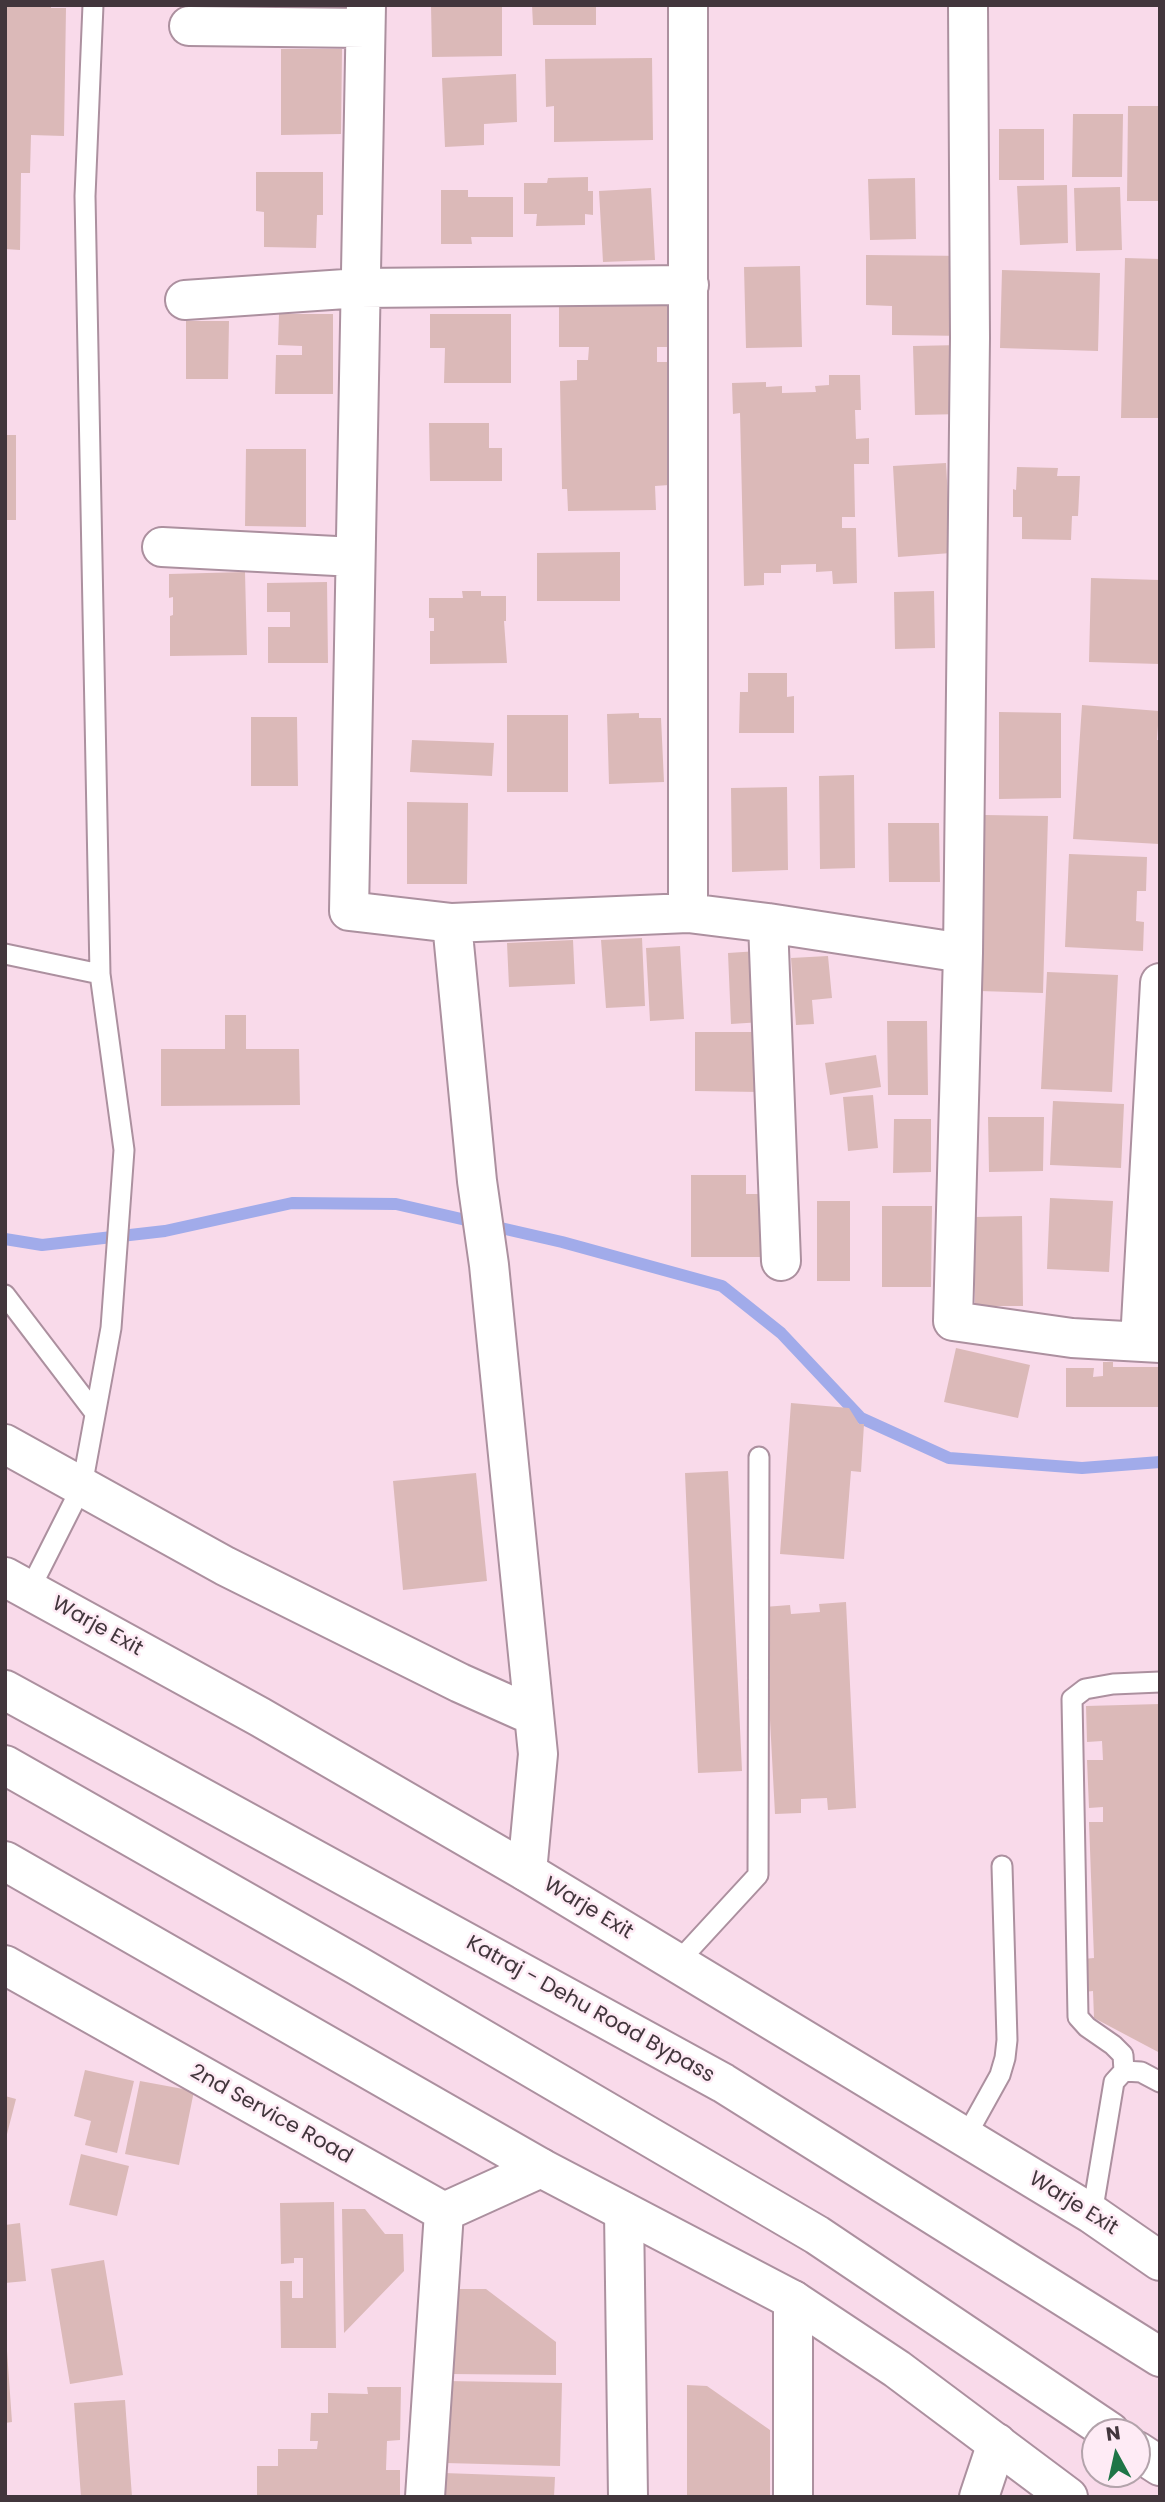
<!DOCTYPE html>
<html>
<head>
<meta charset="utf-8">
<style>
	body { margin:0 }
	#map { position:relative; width:1165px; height:2502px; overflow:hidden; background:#f9daea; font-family:Poppins,sans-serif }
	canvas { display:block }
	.frame { position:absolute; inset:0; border:7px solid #42363c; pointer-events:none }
	.north { position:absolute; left:1081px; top:2418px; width:70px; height:70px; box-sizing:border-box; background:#feebf5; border:2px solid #b3a3ab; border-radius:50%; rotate:352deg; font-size:19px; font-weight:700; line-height:28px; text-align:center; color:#42363c }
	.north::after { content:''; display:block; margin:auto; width:24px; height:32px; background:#1f7547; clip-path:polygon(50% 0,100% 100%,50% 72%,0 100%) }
</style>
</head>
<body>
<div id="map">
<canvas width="1165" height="2502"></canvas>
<div class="frame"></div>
<div class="north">N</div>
</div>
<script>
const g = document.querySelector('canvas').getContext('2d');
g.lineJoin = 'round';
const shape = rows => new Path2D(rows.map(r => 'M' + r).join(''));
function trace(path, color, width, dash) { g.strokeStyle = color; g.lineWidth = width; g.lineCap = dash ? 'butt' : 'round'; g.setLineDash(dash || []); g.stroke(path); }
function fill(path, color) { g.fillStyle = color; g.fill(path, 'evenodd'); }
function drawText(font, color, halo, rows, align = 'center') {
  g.font = font + ' Poppins,sans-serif'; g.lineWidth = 5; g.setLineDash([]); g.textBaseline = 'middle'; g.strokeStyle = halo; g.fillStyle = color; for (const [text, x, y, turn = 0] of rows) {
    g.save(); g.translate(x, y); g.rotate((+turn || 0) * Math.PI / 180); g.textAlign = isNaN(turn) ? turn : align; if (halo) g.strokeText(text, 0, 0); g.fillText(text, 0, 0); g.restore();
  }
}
const stream = shape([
	[5,1239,42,1245,165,1231,292,1203,396,1204,562,1242,722,1286,781,1333,861,1418,949,1458,1082,1468,1160,1462]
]);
const building = shape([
	[5,5,51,5,51,8,66,8,64,136,31,135,30,173,21,173,20,250,5,249],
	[431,5,502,5,502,56,432,57],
	[532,5,596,5,596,25,533,25],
	[281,49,342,49,341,134,281,135],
	[652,58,653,140,554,142,554,106,546,107,545,59],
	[516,74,517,122,484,124,484,145,445,147,442,78],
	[1128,106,1160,106,1160,201,1127,201],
	[1073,114,1123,114,1122,177,1072,177],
	[999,129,1044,129,1044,180,999,180],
	[256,172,323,172,323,215,317,215,316,248,264,247,264,212,256,211],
	[588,177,588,191,593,191,593,215,585,214,585,225,536,226,537,214,524,214,524,183,547,183,548,178],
	[915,178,916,239,870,240,868,179],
	[1067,185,1068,243,1020,245,1017,186],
	[1120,187,1122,250,1076,251,1074,188],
	[651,188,655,260,603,262,599,191],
	[441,190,468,190,468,197,513,197,513,237,471,237,472,244,441,244],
	[866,255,969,256,968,336,892,335,892,306,866,305],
	[1125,258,1160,259,1160,418,1121,418],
	[800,266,802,347,746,348,744,267],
	[1002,270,1100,273,1098,351,1000,348],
	[670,301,671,347,657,347,657,362,667,362,669,485,655,486,656,510,568,511,567,489,562,489,560,381,577,380,577,360,588,360,589,347,559,347,559,302],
	[279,314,333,314,333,394,275,394,276,355,302,355,302,346,278,345],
	[430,314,511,314,511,383,444,383,445,348,430,348],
	[186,321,229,321,228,379,186,379],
	[961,345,963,414,915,415,913,346],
	[829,375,860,375,861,410,855,410,856,439,869,438,869,464,854,464,855,517,842,517,842,528,856,528,857,583,833,584,832,571,816,572,816,564,781,565,781,573,764,573,764,585,744,586,740,413,733,414,732,383,766,382,766,387,782,386,782,393,816,392,815,386,829,385],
	[429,423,489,423,489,448,502,448,502,481,430,481],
	[5,435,16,435,16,520,5,520],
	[246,449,306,449,306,527,245,526],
	[946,463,951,553,898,557,893,466],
	[1017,467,1058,468,1057,476,1080,476,1078,516,1072,516,1071,540,1022,539,1022,517,1013,517,1013,489,1016,490],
	[620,552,620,601,537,601,537,553],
	[245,572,247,655,170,656,170,616,173,615,173,597,169,598,169,574],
	[1091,578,1160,580,1160,664,1089,662],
	[327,582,328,663,268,663,268,627,290,627,290,612,267,612,267,583],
	[462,591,481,591,481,596,506,596,506,621,504,621,507,663,430,664,430,631,434,631,434,618,429,618,429,598,463,598],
	[934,591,935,648,895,649,894,592],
	[748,673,787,673,787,697,794,696,794,733,739,733,740,692,748,692],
	[1082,705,1159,711,1157,740,1160,740,1159,844,1073,839],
	[999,712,1061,713,1061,798,999,799],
	[639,713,639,718,661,718,664,782,609,784,607,714],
	[507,715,568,715,568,792,507,792],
	[251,717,297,717,298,786,251,786],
	[412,740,494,743,492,776,410,772],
	[854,775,855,868,820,869,819,776],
	[787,787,788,870,732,872,731,788],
	[407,802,468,803,467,884,407,884],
	[985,815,1048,816,1043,993,980,991],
	[888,823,939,823,940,882,889,882],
	[1069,854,1147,857,1146,891,1137,891,1136,921,1144,922,1143,951,1065,947],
	[642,938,645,1006,606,1008,601,940],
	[573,940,575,984,509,987,507,943],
	[680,946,684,1019,650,1021,646,948],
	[758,951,762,1022,731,1024,728,953],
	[828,956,832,998,812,1000,814,1024,796,1025,791,958],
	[1047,972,1118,975,1112,1092,1041,1089],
	[225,1015,246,1015,246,1049,299,1049,300,1105,161,1106,161,1049,225,1049],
	[887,1021,927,1021,928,1095,888,1095],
	[695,1032,759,1032,759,1092,695,1091],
	[876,1055,881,1087,830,1095,825,1063],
	[873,1095,878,1148,848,1151,843,1097],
	[1053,1101,1124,1104,1121,1168,1050,1165],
	[988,1117,1044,1117,1043,1171,989,1172],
	[894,1119,931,1119,931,1172,893,1173],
	[691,1175,746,1175,746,1194,761,1194,761,1257,691,1257],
	[1050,1198,1113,1201,1109,1272,1047,1269],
	[817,1201,850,1201,850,1281,817,1281],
	[882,1206,932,1206,931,1287,882,1287],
	[1022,1216,1023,1306,975,1306,975,1217],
	[956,1348,1030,1365,1018,1418,944,1402],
	[1103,1362,1113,1362,1113,1367,1160,1367,1160,1407,1066,1407,1066,1368,1094,1368,1093,1377,1103,1376],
	[791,1403,849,1408,859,1424,864,1424,861,1472,851,1471,844,1559,780,1554],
	[728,1471,742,1771,698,1773,685,1473],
	[476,1473,487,1581,403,1590,393,1481],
	[846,1602,856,1808,828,1810,827,1798,801,1799,801,1813,775,1814,764,1607,790,1605,791,1614,820,1612,819,1604],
	[1160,1704,1160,2053,1094,2018,1093,1991,1084,1992,1083,1959,1094,1958,1089,1822,1103,1822,1103,1807,1089,1808,1087,1760,1103,1760,1102,1741,1087,1742,1086,1706],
	[85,2070,134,2081,117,2153,85,2145,91,2121,74,2116],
	[140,2081,194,2091,179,2165,125,2154],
	[5,2096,16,2099,6,2138,5,2137],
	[81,2154,129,2166,117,2216,69,2205],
	[334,2202,336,2348,281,2348,280,2281,292,2281,292,2298,303,2298,303,2258,294,2258,294,2263,281,2264,280,2203],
	[342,2209,365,2209,385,2234,403,2234,404,2271,344,2333],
	[20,2223,26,2281,5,2283,5,2225],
	[104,2260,123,2375,70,2384,51,2269],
	[451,2289,486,2289,556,2342,556,2375,450,2374],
	[5,2351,7,2351,12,2422,5,2423],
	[447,2381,562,2383,560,2466,445,2463],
	[687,2385,707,2386,770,2430,770,2497,687,2497],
	[367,2387,401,2387,400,2440,387,2441,386,2470,400,2470,400,2497,257,2497,257,2466,278,2466,278,2449,317,2449,318,2441,310,2441,311,2413,328,2413,328,2393,368,2394],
	[125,2400,132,2497,81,2497,74,2403],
	[444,2473,555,2477,554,2497,443,2497]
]);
const service = shape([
	[5,954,100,974],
	[5,1295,95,1413],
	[29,1591,82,1486,111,1328,124,1150,100,974,85,196,93,5],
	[677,1963,758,1875,759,1457],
	[1124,2071,1123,2055,1113,2045,1087,2027,1078,2017,1072,1699,1085,1689,1113,1684,1160,1682],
	[965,2138,1000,2075,1005,2058,1007,2040,1002,1866],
	[1092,2214,1114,2082,1124,2071,1141,2072,1160,2082]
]);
const minor = shape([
	[366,5,349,911,452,923,688,913,768,923,963,953],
	[688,5,688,913],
	[968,5,970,338,963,953,953,1321,1072,1338,1160,1343],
	[189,26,365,28],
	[185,300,360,288,689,285],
	[162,547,355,557],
	[452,923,477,1181,489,1265,538,1754,527,1872],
	[768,923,781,1261],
	[1140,1341,1160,983],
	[5,1444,225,1566,460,1683,534,1716],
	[5,1965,444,2212,541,2168],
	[624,2212,628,2497],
	[425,2497,444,2212],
	[793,2497,793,2300],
	[979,2497,997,2443]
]);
const tertiary = shape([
	[5,1577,260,1717,527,1872,1092,2214,1160,2261],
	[5,1861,541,2168,793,2300,897,2369,1068,2497]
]);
const trunk = shape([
	[5,1690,723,2083,1160,2357],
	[5,1765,358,1966,817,2235,1110,2432],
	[1137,2451,1160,2466]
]);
const streetNames = [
	["Warje Exit",97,1627,29],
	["Warje Exit",588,1909,31],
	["Katraj - Dehu Road Bypass",590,2010,29],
	["2nd Service Road",271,2115,29],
	["Warje Exit",1073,2204,32]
];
trace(stream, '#a1abea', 12);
fill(building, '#dbb9b8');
trace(service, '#ac909f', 23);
trace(minor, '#ac909f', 42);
trace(tertiary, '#ac909f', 42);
trace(trunk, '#ac909f', 42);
trace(service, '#fff', 19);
trace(minor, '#fff', 38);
trace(tertiary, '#fff', 38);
trace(trunk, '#fff', 38);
drawText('21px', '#42363c', '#feebf5', streetNames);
</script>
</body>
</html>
